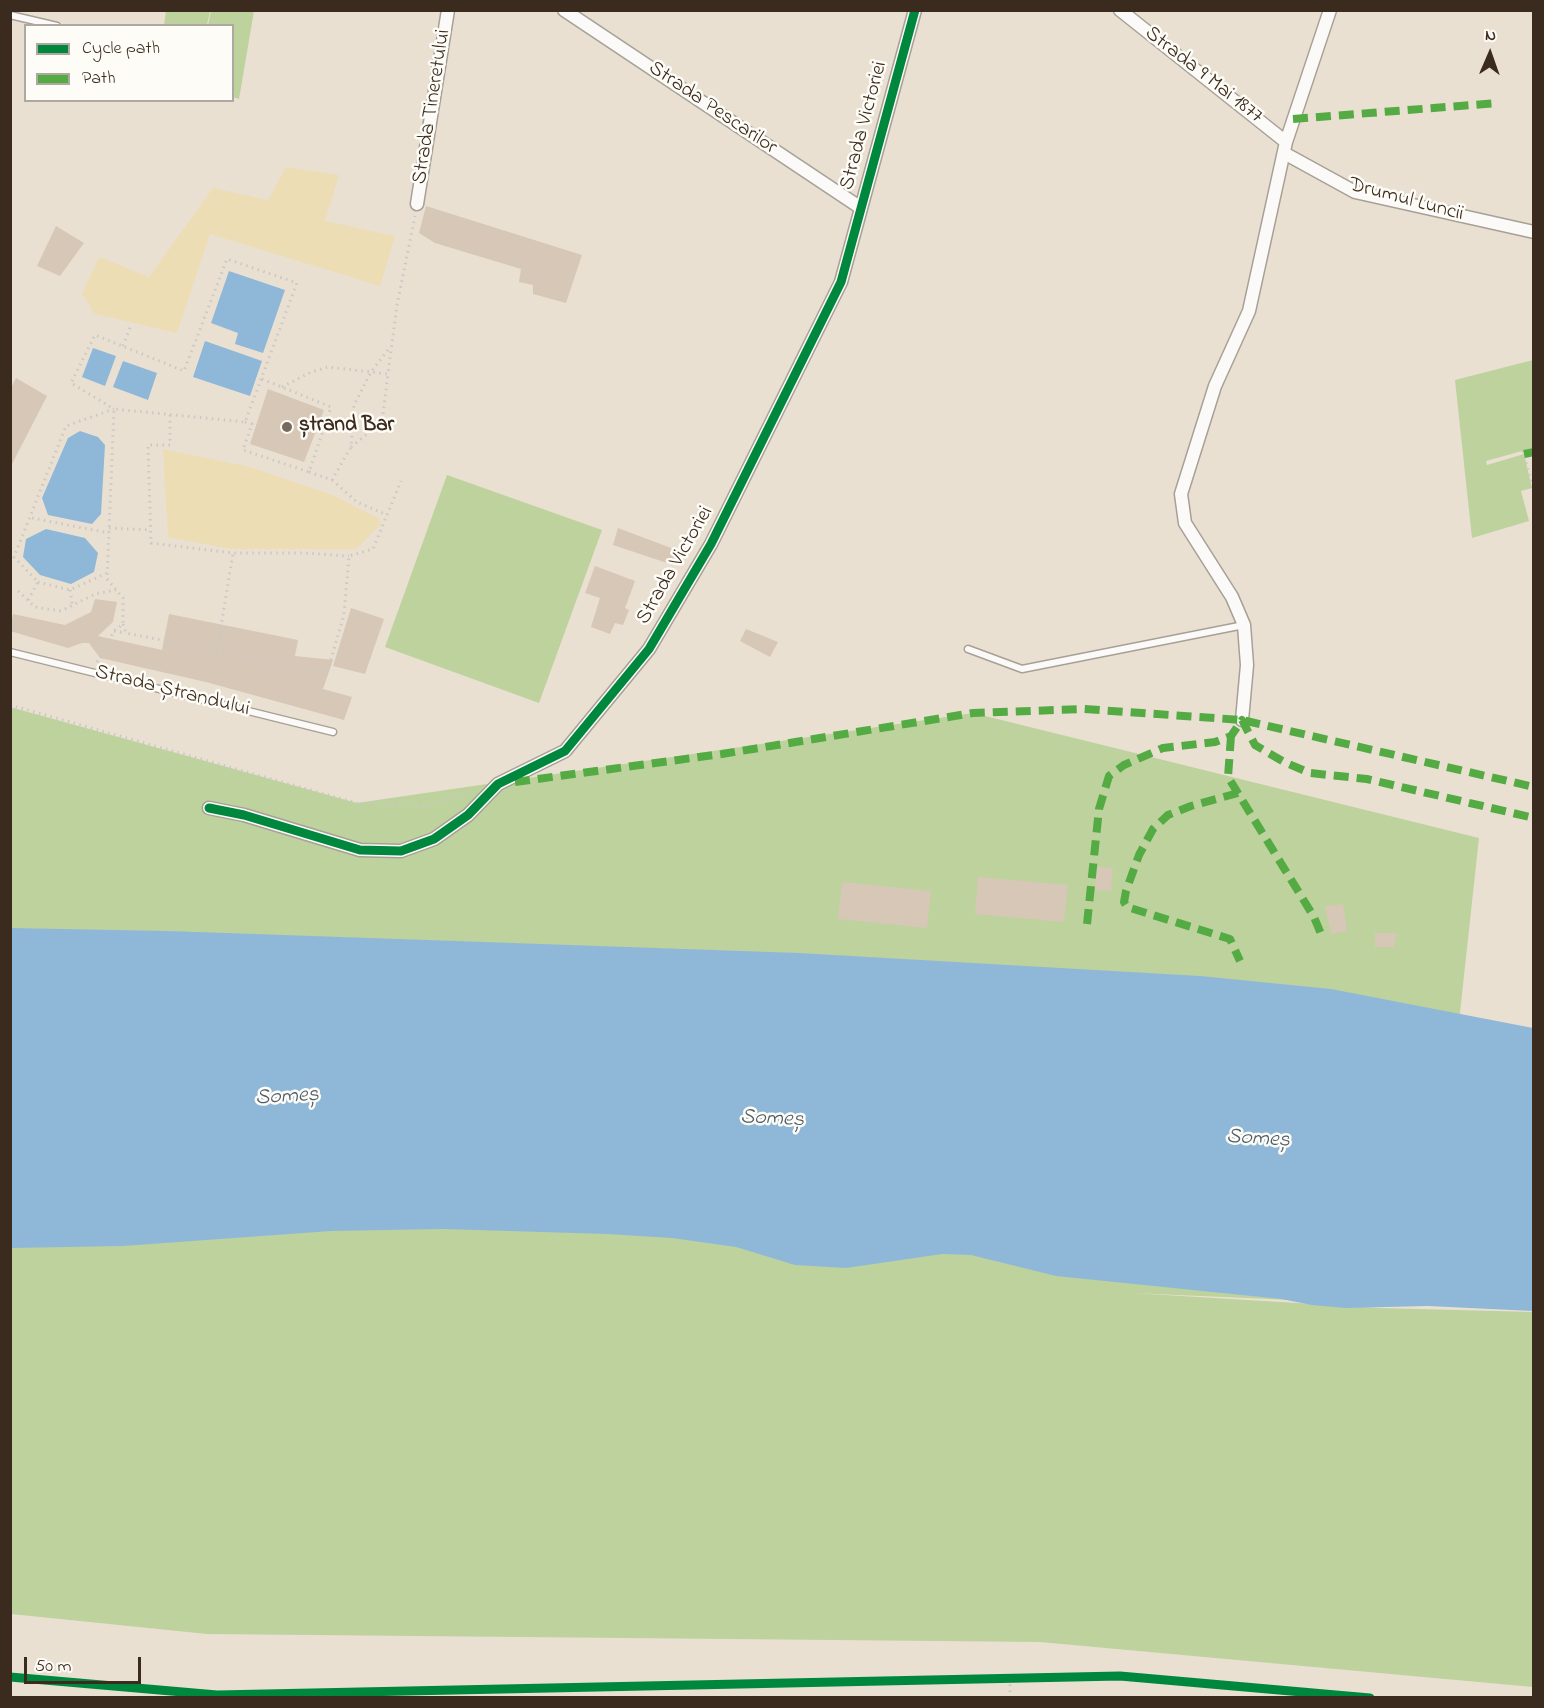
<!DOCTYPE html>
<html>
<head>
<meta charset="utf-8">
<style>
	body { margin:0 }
	#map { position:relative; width:1544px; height:1708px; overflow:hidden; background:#e9e0d2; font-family:"Indie Flower",sans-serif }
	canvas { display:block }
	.frame { position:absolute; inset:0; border:12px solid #3b2a1e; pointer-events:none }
	.legend { position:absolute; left:24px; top:24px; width:210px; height:78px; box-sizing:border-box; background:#fdfcf7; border:2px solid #afa8a0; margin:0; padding:8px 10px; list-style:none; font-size:18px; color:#3b2a1e }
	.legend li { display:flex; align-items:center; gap:12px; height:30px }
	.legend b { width:30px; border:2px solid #afa8a0 }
	.north { position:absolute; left:1460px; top:24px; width:60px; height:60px; -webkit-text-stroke:4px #fdfcf7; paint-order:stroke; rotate:2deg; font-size:16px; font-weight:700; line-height:24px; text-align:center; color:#3b2a1e }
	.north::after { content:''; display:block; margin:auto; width:21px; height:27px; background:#3b2a1e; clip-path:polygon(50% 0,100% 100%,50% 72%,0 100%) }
	.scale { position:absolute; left:24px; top:1657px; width:117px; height:27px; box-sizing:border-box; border:3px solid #3b2a1e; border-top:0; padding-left:8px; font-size:18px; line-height:21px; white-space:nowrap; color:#3b2a1e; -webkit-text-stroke:4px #fdfcf7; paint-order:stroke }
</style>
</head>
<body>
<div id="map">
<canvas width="1544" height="1708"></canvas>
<div class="frame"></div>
<ul class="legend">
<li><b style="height:8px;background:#00873e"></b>Cycle path</li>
<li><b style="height:8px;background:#55ab43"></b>Path</li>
</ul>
<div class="north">N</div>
<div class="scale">50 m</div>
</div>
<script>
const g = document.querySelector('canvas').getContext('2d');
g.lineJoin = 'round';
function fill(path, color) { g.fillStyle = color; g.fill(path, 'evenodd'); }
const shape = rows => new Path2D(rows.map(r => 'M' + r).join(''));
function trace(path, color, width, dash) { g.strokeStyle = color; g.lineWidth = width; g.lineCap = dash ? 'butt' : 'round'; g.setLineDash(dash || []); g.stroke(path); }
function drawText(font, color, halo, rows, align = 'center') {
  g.font = font + ' "Indie Flower",sans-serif'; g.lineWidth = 5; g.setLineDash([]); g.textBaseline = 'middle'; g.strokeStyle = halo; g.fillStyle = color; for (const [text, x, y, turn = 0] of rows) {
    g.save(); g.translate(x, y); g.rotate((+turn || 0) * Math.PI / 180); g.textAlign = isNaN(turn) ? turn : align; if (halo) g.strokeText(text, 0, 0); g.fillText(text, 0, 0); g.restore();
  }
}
const green = shape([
	[166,11,210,11,207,25,164,25],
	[211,11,254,11,239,99,233,97,232,26,208,25],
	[1533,360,1533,448,1486,461,1487,465,1524,454,1532,488,1521,491,1529,521,1472,538,1455,380],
	[447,475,602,530,539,703,385,647],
	[10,707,357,803,973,713,1479,838,1428,1306,1132,1293,1380,1308,1533,1312,1533,1687,1040,1642,207,1634,11,1614]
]);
const sand = shape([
	[286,167,339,175,325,221,395,236,380,286,210,234,177,333,95,314,82,294,99,257,149,277,213,188,268,200],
	[163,449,250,467,332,495,378,518,381,524,356,549,231,549,168,537]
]);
const water = shape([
	[229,271,285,290,263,353,235,344,238,333,211,323],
	[205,341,262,361,250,396,193,377],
	[93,348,116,356,105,386,82,377],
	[123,361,157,373,148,400,113,387],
	[80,431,98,437,105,445,101,514,92,524,48,515,42,498,68,438],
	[46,529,85,538,98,553,94,572,71,584,40,575,23,557,26,539],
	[11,928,169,931,799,953,1200,976,1331,989,1533,1028,1533,1311,1428,1306,1345,1308,1312,1305,1281,1299,1056,1276,971,1255,942,1254,846,1268,795,1265,736,1247,672,1238,607,1234,443,1229,331,1231,123,1246,11,1248]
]);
const building = shape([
	[426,206,582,255,566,303,533,294,533,285,519,282,521,269,435,243,419,233],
	[56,226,84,243,60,276,37,266],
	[16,378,47,396,10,468,10,390],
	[268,389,324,410,304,462,250,444],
	[618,528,679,551,673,565,613,545],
	[595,566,635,581,625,608,629,610,623,625,615,623,610,634,591,627,600,598,585,593],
	[95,599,117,602,113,622,98,636,162,650,169,614,298,640,295,656,333,660,323,689,352,697,344,720,206,682,100,658,89,643,82,643,68,648,10,631,13,614,65,625,91,612],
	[351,608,384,619,365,674,333,666],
	[746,629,778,642,770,657,740,641],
	[1097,867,1113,868,1111,891,1095,890],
	[978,877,1068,885,1064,922,975,914],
	[842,882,931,891,927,928,838,919],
	[1343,904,1347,931,1331,934,1325,906],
	[1375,933,1397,933,1394,947,1375,947]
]);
const path = shape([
	[123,346,131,325],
	[282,387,311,372,328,367,388,374,397,305,415,216],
	[170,415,170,445,148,445,151,543,233,553,305,553,349,556],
	[245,422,252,424,243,450,309,472,331,407,262,379],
	[352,426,371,431],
	[351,447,382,422,388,374],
	[1523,451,1534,492],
	[309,472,332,480,351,447,354,405,371,372,391,346],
	[332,480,357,502,387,515,401,481],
	[32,518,109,533],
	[109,528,150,530],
	[38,582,70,590,107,573],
	[70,590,73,608],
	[18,591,35,607,61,611,95,594,116,590],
	[28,600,38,582,14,557,66,426,114,409],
	[123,624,126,633,327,673,344,615,349,556,373,549,387,515],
	[114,631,126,633],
	[217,651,233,553],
	[97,662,114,631,123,624,123,598,107,579,114,409,245,422,297,283,227,259,184,371,95,335,71,383,114,409],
	[10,705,357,803,425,806,470,792],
	[1010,1698,1010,1677]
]);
const lane = shape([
	[10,15,57,26],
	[968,649,1022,669,1244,625],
	[10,652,333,732]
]);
const street = shape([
	[564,10,861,208],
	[1120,10,1286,142],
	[1284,153,1355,192,1534,232],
	[417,204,448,10],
	[1242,720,1247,665,1244,625,1232,597,1185,523,1181,494,1215,386,1249,311,1286,142,1330,10],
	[209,808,244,815,360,850,401,851,434,839,468,815,498,784,565,751,649,649,711,544,841,282,915,10]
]);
const quiet = shape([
	[1293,119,1498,103],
	[1524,454,1534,452],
	[1231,736,1228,777,1314,917,1323,939],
	[515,782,722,754,973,713,1084,709,1242,720,1534,787],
	[1238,793,1191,806,1168,815,1153,829,1139,855,1126,891,1124,902,1127,907,1230,939,1240,961],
	[1087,924,1099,809,1109,776,1124,765,1163,748,1215,742,1231,736,1242,720,1255,745,1284,762,1310,773,1367,779,1534,818]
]);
const cycleway = shape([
	[209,808,244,815,360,850,401,851,434,839,468,815,498,784,565,751,649,649,711,544,841,282,915,10],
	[10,1677,217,1695,1120,1676,1370,1698]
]);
const markers = [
	[287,427,6,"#786a5d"]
];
const streetNames = [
	["Strada 9 Mai 1877",1203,76,38],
	["Strada Tineretului",433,107,-81],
	["Strada Pescarilor",712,109,34],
	["Strada Victoriei",865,126,-75],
	["Drumul Luncii",1406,201,15],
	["Strada Victoriei",676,566,-60],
	["Strada Ștrandului",172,692,14]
];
const poiNames = [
	["ștrand Bar",299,427]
];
const waterNames = [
	["Someș",287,1098,-3],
	["Someș",772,1120,3],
	["Someș",1258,1140,4]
];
fill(green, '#bed29e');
fill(sand, '#ecddb5');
fill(water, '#8fb8d8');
fill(building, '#d7c7b6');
trace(lane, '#a6a096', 9);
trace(street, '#a6a096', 15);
trace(path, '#cbc8c4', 3, [1.5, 4.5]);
trace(lane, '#fcfaf8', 6);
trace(street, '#fcfaf8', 12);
trace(quiet, '#55ab43', 8, [15, 8]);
trace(cycleway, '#00873e', 9);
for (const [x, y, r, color] of markers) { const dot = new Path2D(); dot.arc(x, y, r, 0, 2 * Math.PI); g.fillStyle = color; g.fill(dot); trace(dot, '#fdfcf7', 2); }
drawText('21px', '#3b2a1e', '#fdfcf7', streetNames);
drawText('bold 21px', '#3b2a1e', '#fdfcf7', poiNames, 'left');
drawText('italic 22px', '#4d5c6a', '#fdfcf7', waterNames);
</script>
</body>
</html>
